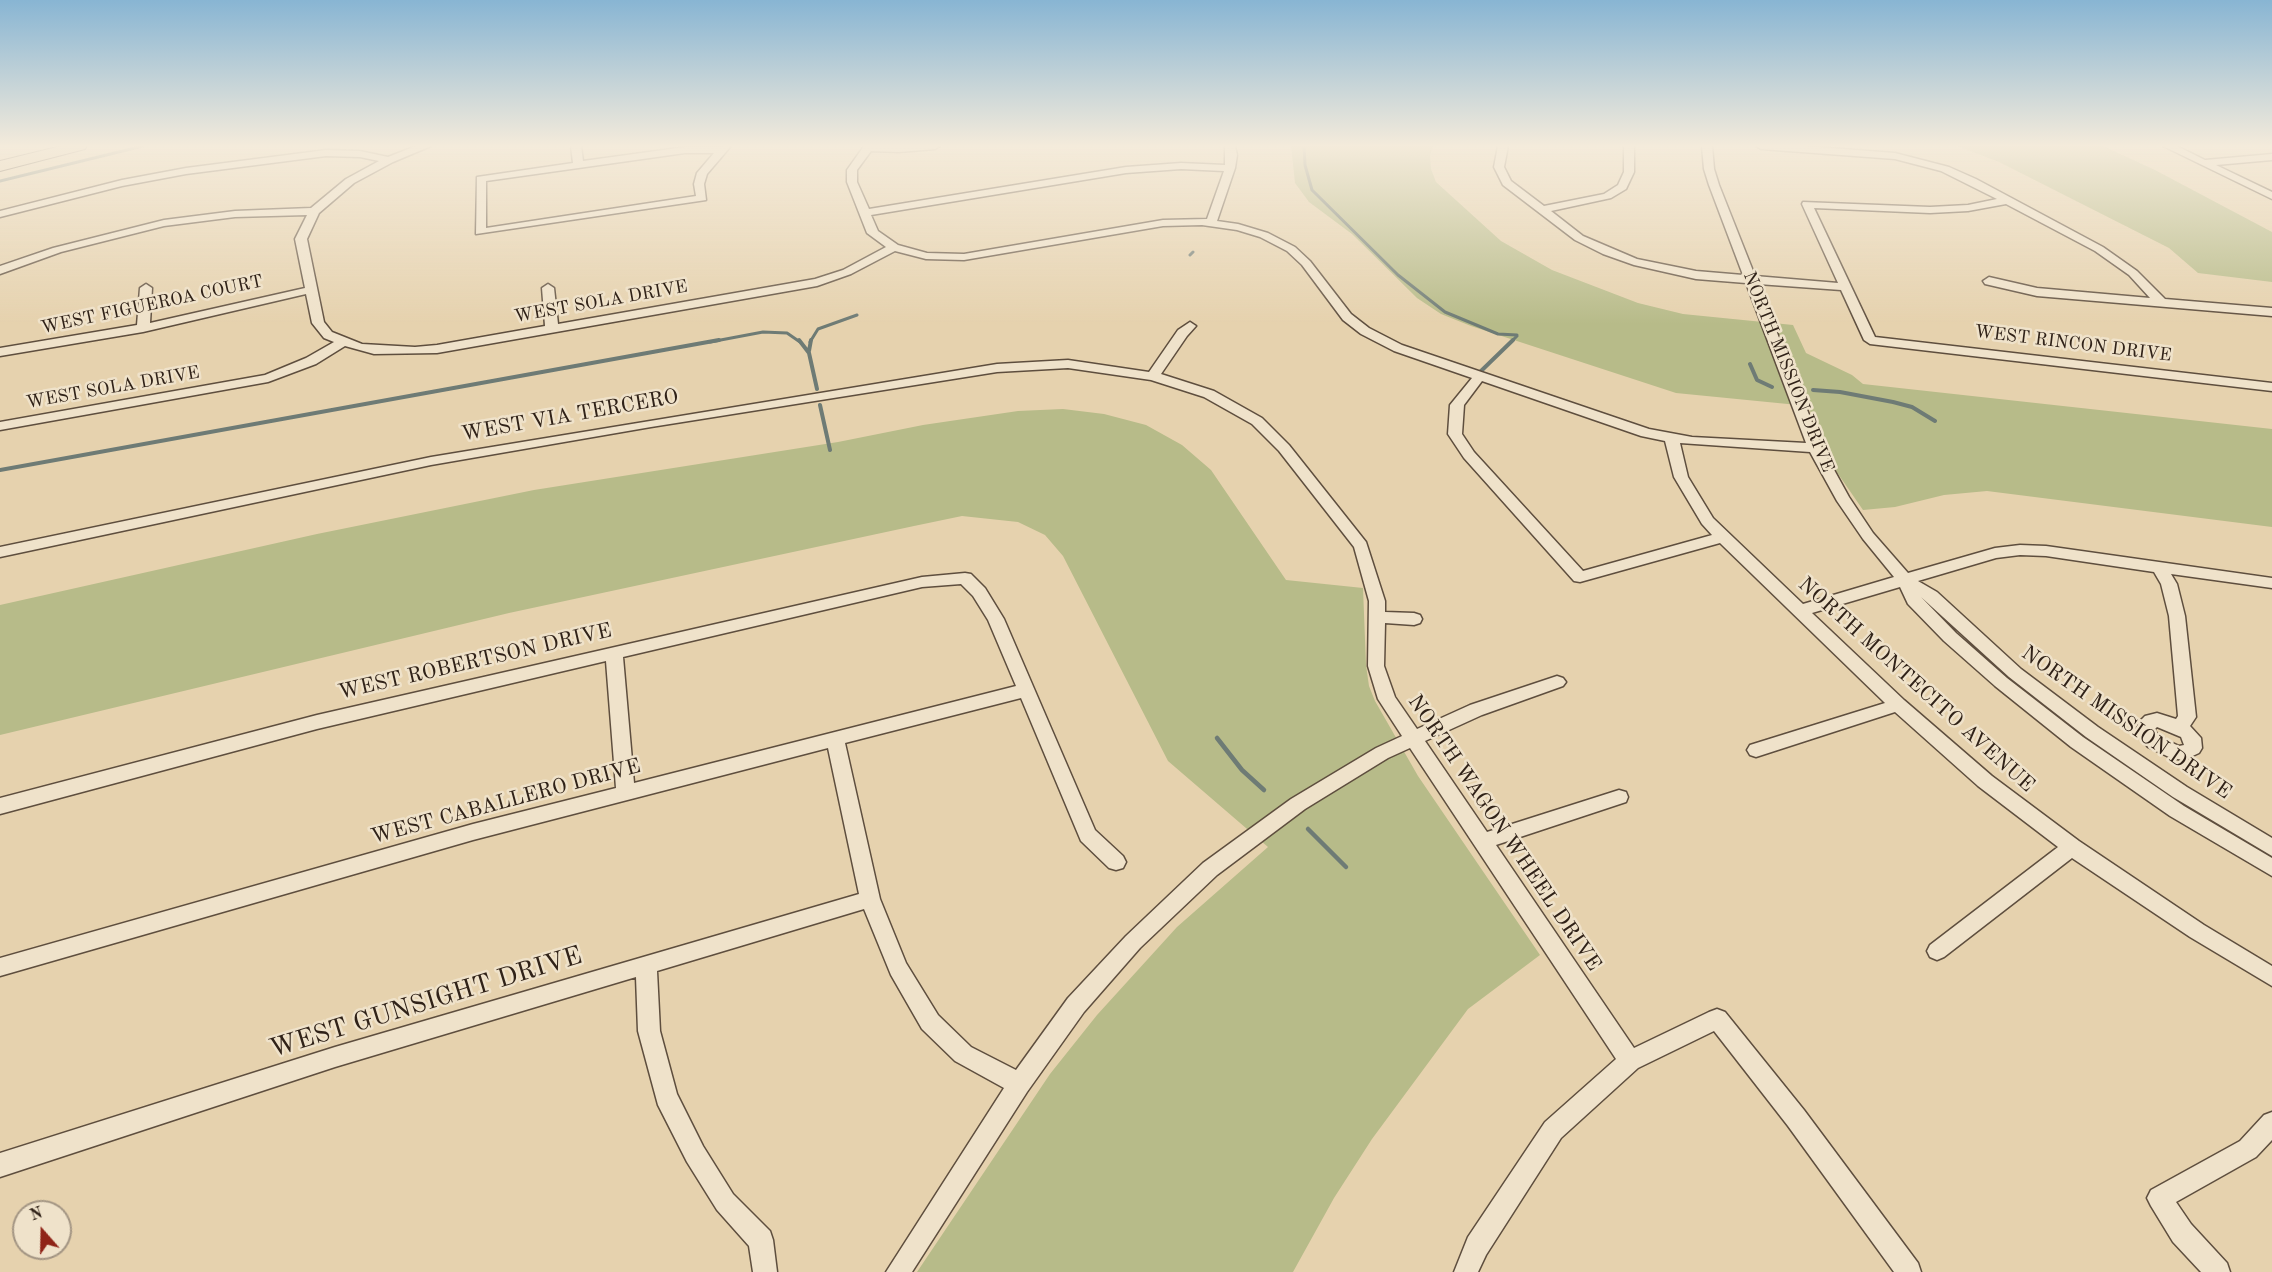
<!DOCTYPE html>
<html>
<head>
<meta charset="utf-8">
<style>
	body { margin:0 }
	#map { position:relative; width:2272px; height:1272px; overflow:hidden; background:#e6d2ae; font-family:"Old Standard TT",serif }
	canvas { display:block }
	.north { position:absolute; left:12px; top:1200px; width:60px; height:60px; box-sizing:border-box; background:#efe2ca; border:2px solid #a39583; border-radius:50%; rotate:340deg; font-size:16px; font-weight:700; line-height:24px; text-align:center; color:#302218 }
	.north::after { content:''; display:block; margin:auto; width:21px; height:27px; background:#8f2418; clip-path:polygon(50% 0,100% 100%,50% 72%,0 100%) }
</style>
</head>
<body>
<div id="map">
<canvas width="2272" height="1272"></canvas>
<div class="north">N</div>
</div>
<script>
const g = document.querySelector('canvas').getContext('2d');
g.lineJoin = 'round';
function fill(path, color) { g.fillStyle = color; g.fill(path, 'evenodd'); }
const shape = rows => new Path2D(rows.map(r => 'M' + r).join(''));
function trace(path, color, width, dash) { g.strokeStyle = color; g.lineWidth = width; g.lineCap = dash ? 'butt' : 'round'; g.setLineDash(dash || []); g.stroke(path); }
function drawText(font, color, halo, rows, align = 'center') {
  g.font = font + ' "Old Standard TT",serif'; g.lineWidth = 5; g.setLineDash([]); g.textBaseline = 'middle'; g.strokeStyle = halo; g.fillStyle = color; for (const [text, x, y, turn = 0] of rows) {
    g.save(); g.translate(x, y); g.rotate((+turn || 0) * Math.PI / 180); g.textAlign = isNaN(turn) ? turn : align; if (halo) g.strokeText(text, 0, 0); g.fillText(text, 0, 0); g.restore();
  }
}
const green = shape([
	[1291,146,1433,146,1430,155,1431,169,1436,182,1501,241,1552,270,1638,303,1683,314,1793,325,1806,353,1852,375,1863,384,2272,429,2272,527,1987,491,1944,495,1895,507,1863,510,1834,468,1808,406,1676,393,1471,326,1441,314,1417,298,1352,234,1309,202,1295,183],
	[1957,146,2103,146,2155,170,2272,232,2272,282,2198,273,2169,248,1999,162],
	[1063,409,1104,414,1146,425,1182,445,1211,470,1286,580,1363,588,1366,665,1369,686,1375,701,1418,776,1540,955,1468,1009,1372,1139,1334,1198,1293,1272,917,1272,1050,1074,1097,1015,1177,927,1268,847,1168,761,1063,556,1045,535,1018,522,962,516,914,526,509,613,0,735,0,605,317,534,534,490,838,442,923,425,1018,411]
]);
const streamFar2 = shape([
	[1304,146,1305,165,1312,190,1398,275,1445,312,1498,334,1517,335],
	[0,181,143,146],
	[1190,255,1193,252],
	[710,342,763,332,787,333,800,342],
	[810,342,818,329,857,315],
	[1511,342,1517,336]
]);
const streamFar1 = shape([
	[799,340,809,353,817,389],
	[809,351,811,340],
	[1750,364,1757,380,1772,387],
	[1480,372,1513,340],
	[1813,390,1840,392,1893,402,1912,407,1935,421],
	[820,405,830,450],
	[0,470,719,340]
]);
const stream = shape([
	[1217,738,1242,770,1264,790],
	[1308,829,1346,867]
]);
const minor = shape([
	[416,146,431,146,393,162,354,183,319,213,307,239,324,322,332,332,362,344,415,347,437,345,545,326,542,288,548,284,554,288,558,324,815,279,843,270,886,247,867,233,847,182,847,170,864,146,940,146,935,149,899,152,871,151,857,170,857,182,869,209,1126,167,1181,163,1225,165,1225,146,1235,146,1237,155,1235,168,1217,221,1238,224,1268,233,1295,247,1310,261,1351,314,1369,328,1402,345,1649,429,1692,437,1806,443,1746,283,1696,279,1634,265,1603,254,1575,240,1503,185,1494,167,1498,146,1508,146,1504,167,1511,181,1544,206,1604,194,1618,185,1624,172,1624,146,1634,146,1634,172,1626,189,1611,198,1551,211,1583,236,1637,259,1696,271,1743,275,1709,185,1704,169,1702,146,1712,146,1714,169,1719,185,1755,276,1838,283,1802,204,1803,202,1930,207,1968,205,1997,199,1941,171,1895,159,1761,149,1756,146,1805,146,1895,153,1949,167,1976,179,2103,247,2137,271,2165,299,2272,308,2272,316,2037,296,1985,284,1983,281,1989,277,2037,288,2150,298,2129,275,2095,251,2006,204,1968,211,1930,213,1814,208,1875,337,2272,383,2272,391,1870,344,1864,340,1841,290,1758,284,1822,448,1849,497,1873,533,1908,573,1995,548,2020,545,2046,546,2272,578,2272,588,2171,574,2177,584,2185,616,2196,717,2190,726,2201,738,2202,748,2199,753,2184,760,2171,758,2148,747,2136,732,2139,722,2145,716,2157,713,2176,719,2178,716,2169,616,2161,584,2154,572,2046,556,2020,555,1996,558,1918,581,1937,592,2021,669,2098,727,2187,787,2272,838,2272,856,2173,797,2086,737,2009,677,1921,597,1956,633,2007,678,2083,737,2184,806,2272,858,2272,876,2170,816,2071,747,1995,686,1944,641,1908,604,1900,587,1812,613,1904,700,1992,776,2079,841,2204,925,2272,966,2272,986,2190,937,2072,858,1944,957,1937,960,1930,957,1927,951,1930,945,2058,847,1978,786,1895,712,1756,757,1750,755,1747,750,1750,745,1885,703,1720,543,1580,582,1574,581,1464,458,1448,434,1450,405,1472,378,1394,351,1361,334,1343,320,1302,265,1287,251,1260,237,1237,230,1202,225,1163,226,964,260,926,259,895,251,851,274,817,286,437,353,374,354,345,346,316,364,268,382,0,430,0,422,265,375,306,358,334,342,324,338,312,323,306,294,143,332,0,356,0,348,137,325,140,288,146,284,152,288,150,323,305,288,295,239,307,215,235,217,164,226,61,252,0,274,0,266,53,248,164,220,235,211,311,208,346,179,379,161,360,157,326,156,186,174,122,186,0,217,0,211,122,180,186,168,326,150,360,151,388,157,416,146],
	[1181,169,1224,171,1207,219,1163,220,964,254,927,253,898,245,878,231,871,215,1126,173,1181,169],
	[1482,381,1641,436,1665,441,1674,477,1702,524,1712,535,1583,571,1474,452,1462,434,1464,405,1482,381],
	[1680,443,1810,452,1837,501,1863,539,1894,577,1803,604,1713,518,1688,477,1680,443],
	[2157,727,2181,737,2184,745,2179,746,2160,737,2154,730,2157,727],
	[571,146,581,146,583,161,685,147,731,146,707,174,704,184,706,200,476,234,477,177,573,163,571,146],
	[685,153,714,153,697,173,694,184,696,196,486,228,486,181,685,153],
	[2163,146,2177,146,2205,160,2272,154,2272,160,2216,165,2272,192,2272,199,2163,146],
	[1190,322,1196,326,1187,336,1161,374,1214,391,1262,418,1289,445,1366,542,1385,601,1385,612,1414,613,1420,615,1422,619,1420,623,1414,625,1385,623,1384,666,1395,697,1417,729,1470,705,1557,676,1563,678,1566,682,1563,686,1482,715,1425,741,1487,832,1619,790,1626,792,1628,797,1626,802,1496,845,1634,1048,1709,1012,1717,1009,1725,1012,1804,1110,1918,1263,1921,1272,1894,1272,1788,1126,1714,1031,1638,1068,1561,1138,1486,1255,1478,1272,1454,1272,1468,1237,1545,1122,1616,1059,1410,748,1388,758,1305,809,1217,875,1140,948,1084,1012,1027,1092,912,1272,886,1272,1004,1088,955,1061,922,1029,891,975,864,909,657,971,660,1031,677,1094,703,1146,733,1194,770,1231,773,1240,777,1272,753,1272,749,1246,717,1210,687,1162,658,1105,638,1031,636,977,335,1067,0,1177,0,1153,335,1047,859,894,828,748,473,840,0,976,0,958,473,824,616,788,606,661,317,729,0,814,0,798,317,715,922,577,965,573,971,574,985,588,1004,619,1095,830,1123,856,1126,862,1123,868,1116,870,1109,868,1081,841,1021,698,845,743,880,899,906,963,938,1015,971,1047,1016,1070,1068,998,1126,936,1203,863,1291,799,1376,748,1402,736,1378,699,1368,666,1369,601,1354,547,1279,451,1252,424,1204,397,1151,380,1068,368,997,372,651,427,431,465,0,557,0,547,431,457,997,364,1068,360,1149,372,1178,330,1190,322],
	[961,584,973,596,988,620,1016,686,634,783,623,657,922,587,961,584],
	[2272,1112,2272,1140,2256,1157,2176,1202,2191,1224,2227,1263,2230,1272,2201,1272,2173,1242,2151,1206,2147,1198,2151,1190,2240,1141,2264,1115,2272,1112]
]);
const highway = shape([
	[61,146,87,146,85,149,0,171,0,161,61,146]
]);
const farStreetnames = [
	["WEST SOLA DRIVE",601,302,-10],
	["WEST FIGUEROA COURT",152,305,-12],
	["WEST RINCON DRIVE",2073,344,7],
	["NORTH MISSION DRIVE",1788,372,68],
	["WEST SOLA DRIVE",113,388,-10]
];
const streetNames = [
	["WEST VIA TERCERO",570,416,-10],
	["WEST ROBERTSON DRIVE",475,662,-13],
	["NORTH MONTECITO AVENUE",1916,685,42],
	["NORTH MISSION DRIVE",2126,723,35],
	["WEST CABALLERO DRIVE",506,802,-15],
	["NORTH WAGON WHEEL DRIVE",1504,833,56]
];
const nearStreetnames = [
	["WEST GUNSIGHT DRIVE",426,1003,-17]
];
fill(green, '#b7bb89');
trace(streamFar2, '#6e7b75', 3);
trace(streamFar1, '#6e7b75', 4);
trace(stream, '#6e7b75', 4.5);
trace(minor, '#5e4e3e', 3);
trace(highway, '#302218', 2);
fill(minor, '#efe2ca');
fill(highway, '#e6d2ae');
const sky = g.createLinearGradient(0, 0, 0, 324);
sky.addColorStop(0, '#88b5d3');
sky.addColorStop(0.45, '#f4ebdb');
sky.addColorStop(1, '#f4ebdb00');
g.fillStyle = sky;
g.fillRect(0, 0, 2272, 324);
drawText('18px', '#302218', '#efe2ca', farStreetnames);
drawText('21px', '#302218', '#efe2ca', streetNames);
drawText('26px', '#302218', '#efe2ca', nearStreetnames);
</script>
</body>
</html>
